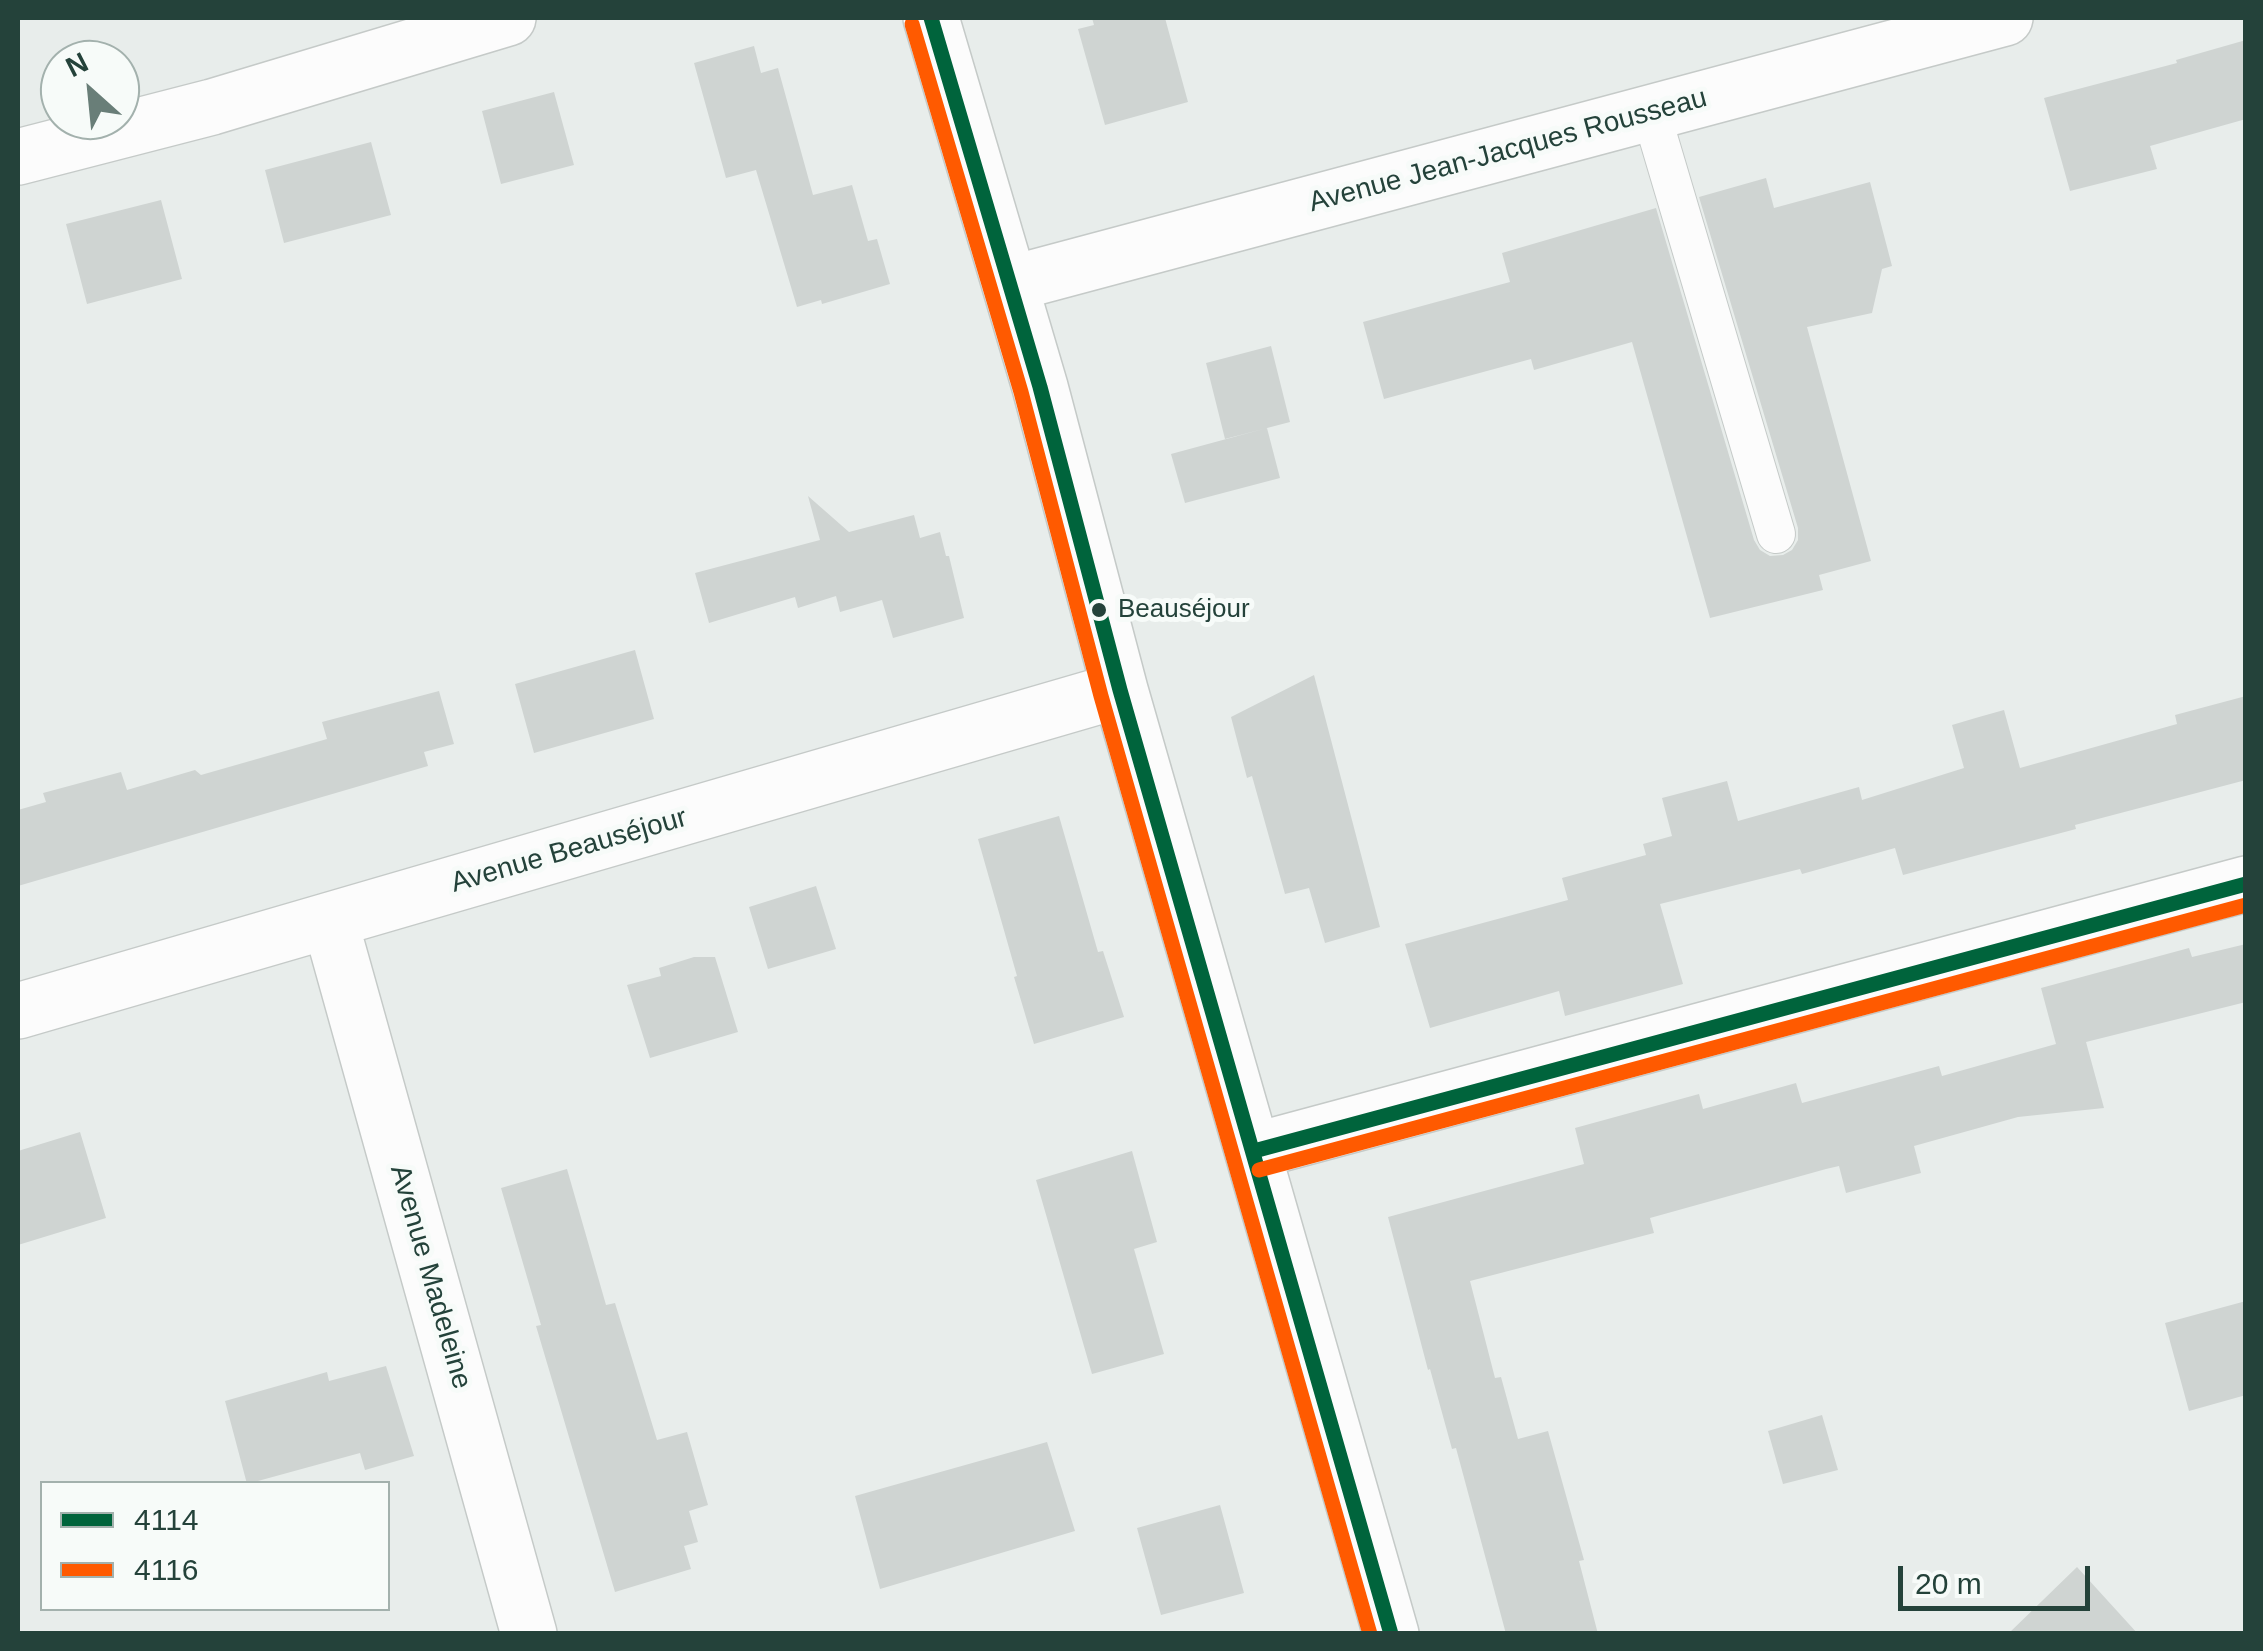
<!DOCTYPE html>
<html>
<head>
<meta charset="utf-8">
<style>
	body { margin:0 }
	#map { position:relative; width:2263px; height:1651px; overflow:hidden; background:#e8edeb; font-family:Helvetica,sans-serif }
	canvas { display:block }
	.frame { position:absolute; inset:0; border:20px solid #24423a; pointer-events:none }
	.legend { position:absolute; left:40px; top:1481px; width:350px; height:130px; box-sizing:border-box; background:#f7fbf9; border:2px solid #a3b1ad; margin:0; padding:12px 18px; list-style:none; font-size:30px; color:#24423a }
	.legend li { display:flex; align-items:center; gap:20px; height:50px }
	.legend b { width:50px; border:2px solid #a3b1ad }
	.north { position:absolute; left:40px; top:40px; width:100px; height:100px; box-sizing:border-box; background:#f7fbf9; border:2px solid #a3b1ad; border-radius:50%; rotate:333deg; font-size:28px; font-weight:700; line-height:40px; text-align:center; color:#24423a }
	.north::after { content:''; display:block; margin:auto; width:35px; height:45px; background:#697e78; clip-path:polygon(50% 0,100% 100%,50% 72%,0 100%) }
	.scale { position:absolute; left:1898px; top:1566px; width:192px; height:45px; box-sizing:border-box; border:5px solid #24423a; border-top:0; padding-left:12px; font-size:30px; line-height:35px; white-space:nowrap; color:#24423a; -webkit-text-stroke:8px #f7fbf9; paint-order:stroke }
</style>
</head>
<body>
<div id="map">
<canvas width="2263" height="1651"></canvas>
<div class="frame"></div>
<ul class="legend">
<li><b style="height:12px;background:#00643c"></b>4114</li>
<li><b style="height:12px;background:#ff5a00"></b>4116</li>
</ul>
<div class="north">N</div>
<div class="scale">20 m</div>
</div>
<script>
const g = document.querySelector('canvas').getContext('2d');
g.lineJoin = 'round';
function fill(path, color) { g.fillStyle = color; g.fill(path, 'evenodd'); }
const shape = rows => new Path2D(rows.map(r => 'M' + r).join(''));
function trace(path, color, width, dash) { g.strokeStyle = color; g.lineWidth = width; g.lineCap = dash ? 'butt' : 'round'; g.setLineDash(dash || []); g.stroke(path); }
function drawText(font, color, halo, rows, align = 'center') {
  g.font = font + ' Helvetica,sans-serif'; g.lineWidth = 10; g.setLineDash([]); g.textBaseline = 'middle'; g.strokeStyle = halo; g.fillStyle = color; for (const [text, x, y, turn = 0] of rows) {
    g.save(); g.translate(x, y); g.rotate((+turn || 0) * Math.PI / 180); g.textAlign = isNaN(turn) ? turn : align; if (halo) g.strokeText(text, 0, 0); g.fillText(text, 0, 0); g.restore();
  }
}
const building = shape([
	[1092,18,1165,18,1188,102,1105,125,1078,29,1094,25],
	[2246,40,2246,119,2150,146,2157,169,2070,191,2044,98,2177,63,2176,60],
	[754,46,761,73,778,68,813,195,852,185,868,241,877,239,890,284,822,304,821,300,797,307,756,170,726,178,694,63],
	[554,92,574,165,501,184,482,111],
	[371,142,391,215,284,243,265,170],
	[1766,178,1774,208,1870,182,1892,266,1882,269,1872,313,1807,327,1871,561,1819,575,1823,590,1710,618,1632,342,1534,370,1531,359,1384,399,1363,322,1510,282,1502,253,1656,208,1754,540,1760,550,1770,556,1783,555,1792,550,1798,540,1798,528,1699,197],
	[161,200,182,279,87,304,66,224],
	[1271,346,1290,422,1225,439,1206,363],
	[1267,428,1280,478,1185,503,1171,454],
	[808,496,849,532,914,515,920,538,940,532,946,556,949,556,964,618,893,638,882,600,840,612,836,596,798,608,795,597,709,623,695,573,820,540],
	[635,650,654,719,534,753,515,684],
	[1314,675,1380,927,1325,943,1309,888,1285,894,1252,776,1247,778,1231,717],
	[439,691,454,744,424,752,428,766,18,886,18,810,46,802,43,793,121,772,127,790,195,770,201,775,327,739,322,722],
	[2246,696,2246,780,2075,825,2076,829,1903,875,1895,848,1802,874,1800,869,1660,904,1683,984,1565,1016,1559,991,1430,1028,1405,944,1568,900,1562,878,1646,855,1643,844,1672,836,1662,798,1727,781,1738,821,1859,787,1862,800,1964,768,1952,725,1979,717,2004,710,2020,768,2177,724,2175,715],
	[1059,816,1098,952,1103,951,1124,1017,1034,1044,1014,977,1017,976,978,839],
	[816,886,836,949,768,969,749,907],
	[2246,944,2246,1002,2086,1042,2104,1108,2018,1117,1914,1146,1921,1173,1846,1193,1839,1166,1826,1169,1650,1218,1654,1233,1470,1281,1495,1378,1501,1377,1518,1439,1548,1431,1584,1560,1579,1561,1598,1634,1506,1634,1456,1448,1452,1449,1430,1369,1428,1370,1388,1217,1584,1164,1575,1128,1699,1094,1703,1109,1796,1083,1802,1103,1939,1066,1942,1076,2056,1044,2041,988,2189,948,2192,957],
	[694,957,715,957,738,1032,650,1058,627,985,661,976,659,968],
	[80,1132,106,1218,18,1245,18,1151],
	[1132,1151,1157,1242,1134,1249,1164,1354,1092,1374,1036,1180],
	[567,1169,606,1305,615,1303,657,1440,687,1432,708,1505,689,1511,698,1542,684,1546,691,1569,615,1592,536,1326,541,1325,501,1188],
	[2246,1301,2246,1395,2189,1411,2165,1323],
	[386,1366,414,1456,365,1470,360,1453,247,1484,225,1401,327,1372,329,1381],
	[1822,1415,1838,1470,1783,1484,1768,1431],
	[1047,1442,1075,1531,880,1589,855,1496],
	[1220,1505,1244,1593,1161,1615,1137,1528],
	[2077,1567,2138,1634,2008,1634]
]);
const service = shape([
	[1651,113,1776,534]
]);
const minor = shape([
	[931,18,1040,387,1120,690,1391,1634],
	[18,157,212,107,508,18],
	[1010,284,2005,18],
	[330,921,529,1634],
	[18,1011,1120,690],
	[1254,1151,2246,884]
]);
const bus1 = shape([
	[931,18,1040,387,1120,690,1391,1634],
	[1254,1151,2246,884]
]);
const bus2 = shape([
	[912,24,1021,392,1101,696,1370,1634],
	[1259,1170,2246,905]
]);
const markers = [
	[1099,610,9,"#24423a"]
];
const busNames = [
	["Beauséjour",1118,610]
];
const streetNames = [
	["Avenue Jean-Jacques Rousseau",1508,151,-15],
	["Avenue Beauséjour",569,851,-16],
	["Avenue Madeleine",430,1277,74]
];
fill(building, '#cfd4d2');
trace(service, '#c5cac8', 40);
trace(minor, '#c5cac8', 58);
trace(service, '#fcfcfc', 38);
trace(minor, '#fcfcfc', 55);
trace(bus1, '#00643c', 15);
trace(bus2, '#ff5a00', 15);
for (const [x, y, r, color] of markers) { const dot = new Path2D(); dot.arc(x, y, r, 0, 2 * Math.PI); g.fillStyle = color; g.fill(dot); trace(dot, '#f7fbf9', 4); }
drawText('26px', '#24423a', '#f7fbf9', busNames, 'left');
drawText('28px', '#24423a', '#f7fbf9', streetNames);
</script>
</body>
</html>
